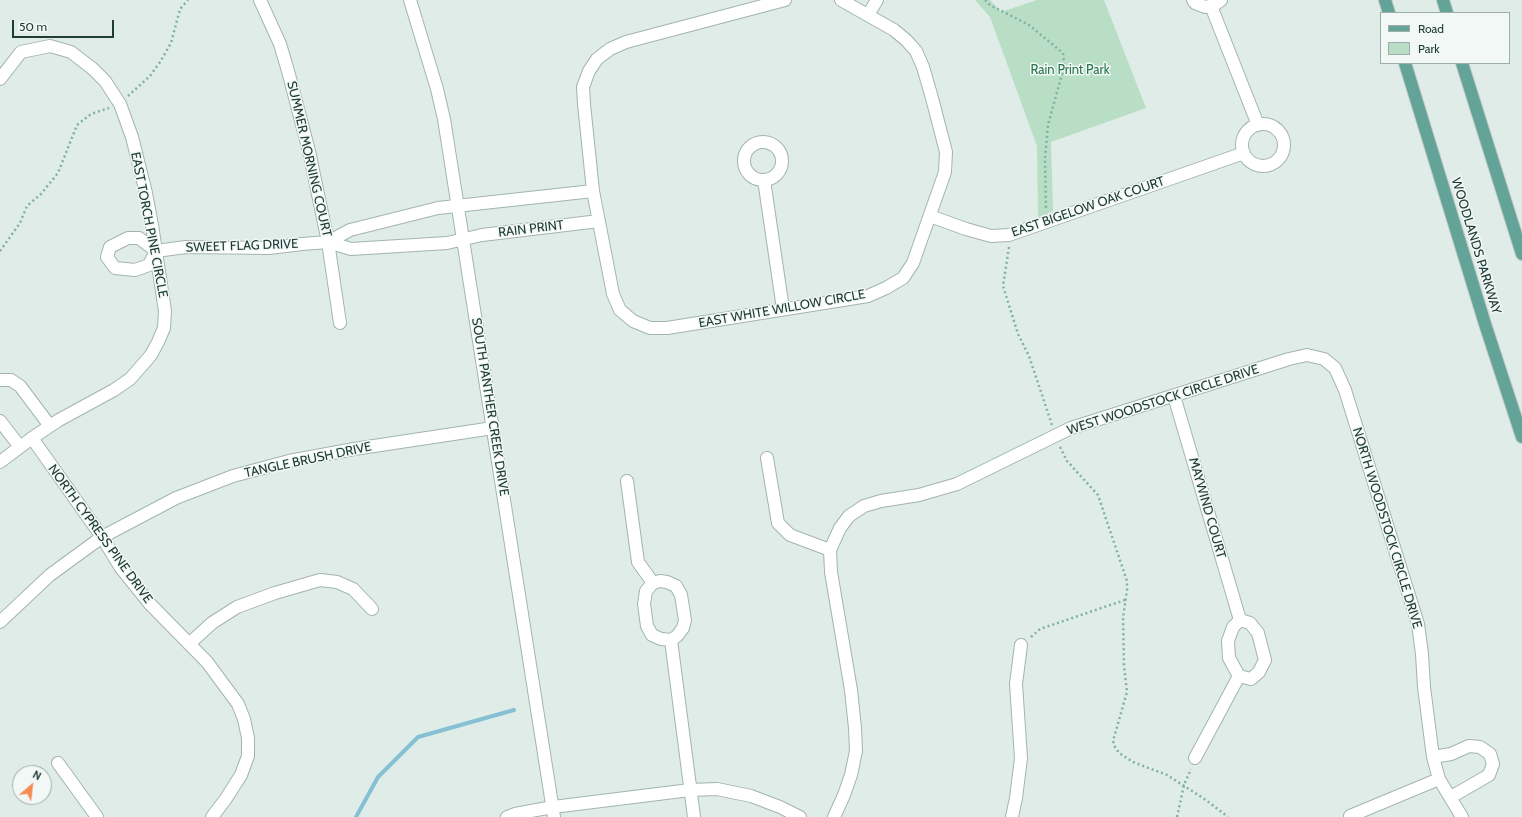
<!DOCTYPE html>
<html>
<head>
<meta charset="utf-8">
<style>
	body { margin:0 }
	#map { position:relative; width:1522px; height:817px; overflow:hidden; background:#e0ece8; font-family:Cabin,sans-serif }
	canvas { display:block }
	.legend { position:absolute; left:1380px; top:12px; width:130px; height:52px; box-sizing:border-box; background:#f1f8f5; border:1px solid #9dada9; margin:0; padding:5px 7px; list-style:none; font-size:12px; color:#203c37 }
	.legend li { display:flex; align-items:center; gap:8px; height:20px }
	.legend b { width:20px; border:1px solid #9dada9 }
	.north { position:absolute; left:12px; top:765px; width:40px; height:40px; box-sizing:border-box; background:#f1f8f5; border:1px solid #9dada9; border-radius:50%; rotate:28deg; font-size:11px; font-weight:700; line-height:16px; text-align:center; color:#203c37 }
	.north::after { content:''; display:block; margin:auto; width:14px; height:18px; background:#f68b53; clip-path:polygon(50% 0,100% 100%,50% 72%,0 100%) }
	.scale { position:absolute; left:12px; top:20px; width:102px; height:18px; box-sizing:border-box; border:2px solid #203c37; border-top:0; padding-left:5px; font-size:12px; line-height:14px; white-space:nowrap; color:#203c37; -webkit-text-stroke:3px #f1f8f5; paint-order:stroke }
</style>
</head>
<body>
<div id="map">
<canvas width="1522" height="817"></canvas>
<ul class="legend">
<li><b style="height:5px;background:#63a398"></b>Road</li>
<li><b style="height:11px;background:#b8dec6"></b>Park</li>
</ul>
<div class="north">N</div>
<div class="scale">50 m</div>
</div>
<script>
const g = document.querySelector('canvas').getContext('2d');
g.lineJoin = 'round';
function fill(path, color) { g.fillStyle = color; g.fill(path, 'evenodd'); }
const shape = rows => new Path2D(rows.map(r => 'M' + r).join(''));
function trace(path, color, width, dash) { g.strokeStyle = color; g.lineWidth = width; g.lineCap = dash ? 'butt' : 'round'; g.setLineDash(dash || []); g.stroke(path); }
function drawText(font, color, halo, rows, align = 'center') {
  g.font = font + ' Cabin,sans-serif'; g.lineWidth = 3; g.setLineDash([]); g.textBaseline = 'middle'; g.strokeStyle = halo; g.fillStyle = color; for (const [text, x, y, turn = 0] of rows) {
    g.save(); g.translate(x, y); g.rotate((+turn || 0) * Math.PI / 180); g.textAlign = isNaN(turn) ? turn : align; if (halo) g.strokeText(text, 0, 0); g.fillText(text, 0, 0); g.restore();
  }
}
const green = shape([
	[975,0,990,0,1001,12,1037,0,1104,0,1146,108,1051,142,1053,211,1038,217,1037,146,990,17]
]);
const stream = shape([
	[356,817,378,777,418,737,514,710]
]);
const path = shape([
	[985,0,990,5,1029,25,1063,53,1064,63,1062,74,1048,125,1045,158,1046,209],
	[128,96,150,76,160,62,171,43,180,9,188,0],
	[1009,247,1003,286,1018,334,1029,356,1052,425],
	[0,251,20,223,27,206,41,194,58,173,77,125,91,114,109,108],
	[1060,447,1067,461,1098,495,1127,581,1127,590,1123,618,1124,666,1127,692,1113,741,1115,747,1119,753,1133,762,1167,775,1206,800,1228,817],
	[1031,637,1040,629,1125,600],
	[1177,817,1184,785,1191,769]
]);
const minor = shape([
	[260,0,280,44,288,71,309,151,328,242,340,323],
	[785,0,626,42,610,49,597,59,589,71,583,87,584,104,593,191,613,294,620,310,633,321,650,328,667,328,868,296,886,288,903,278,913,263,945,172,946,152,932,98,923,67,916,51,906,40,894,30,841,0],
	[1193,0,1195,3,1205,7,1214,5,1221,0],
	[1211,6,1258,125],
	[868,15,877,0],
	[0,79,21,52,50,46,71,52,93,69,105,81,120,104,132,137,146,193,152,225,165,311,164,328,158,342,151,355,130,379,114,390,59,420,32,438,0,462],
	'1242 145a21 21 0 1 1 42 0a21 21 0 1 1-42 0Z',
	'744 161a19 19 0 1 1 38 0a19 19 0 1 1-38 0Z',
	[764,180,783,309],
	[930,216,966,229,991,236,1009,235,1244,153],
	[328,242,351,249,447,243,482,235,599,221],
	[156,251,149,265,135,270,115,268,107,257,110,247,128,238,139,238,156,251,186,247,269,248,302,244,328,242,350,230,438,208,593,191],
	[0,380,11,380,20,386,50,426],
	[1174,396,1240,620],
	[0,421,20,447],
	[32,438,102,537,121,568,150,604,207,662,238,704,244,719,248,738,248,756,241,775,225,800,212,817],
	[767,458,778,523,790,535,830,550],
	[627,481,638,562,653,583],
	[660,581,667,582,676,586,681,595,685,620,683,628,677,636,671,640,661,639,652,635,647,626,644,604,646,591,653,583,660,581],
	[1240,620,1250,623,1258,633,1265,660,1259,672,1251,679,1239,676,1229,658,1228,641,1233,627,1240,620],
	[671,640,694,817],
	[189,644,212,623,237,607,275,593,320,580,337,582,353,589,372,609],
	[1433,757,1451,754,1469,746,1480,747,1490,754,1493,764,1489,775,1451,797],
	[1195,758,1239,676],
	[58,763,97,817],
	[1350,816,1439,779],
	[507,817,515,814,553,807,690,790,717,789,751,796,780,807,800,817],
	[834,817,844,795,851,775,856,751,855,728,851,690,831,572,830,550,840,528,849,516,864,506,881,501,919,495,957,484,1071,428,1289,359,1307,355,1324,359,1335,368,1345,390,1418,624,1422,654,1424,687,1433,757,1439,779,1462,817],
	[1012,817,1016,798,1021,758,1016,684,1021,645]
]);
const tertiary = shape([
	[410,0,437,89,444,119,554,817],
	[0,622,50,575,102,537,176,498,233,476,289,461,354,449,493,428]
]);
const primary = shape([
	[1385,0,1389,13],
	[1443,0,1447,13],
	[1405,63,1485,324,1522,437],
	[1462,63,1522,254]
]);
const parkNames = [
	["Rain Print Park",1070,70]
];
const streetNames = [
	["SUMMER MORNING COURT",309,159,77],
	["EAST BIGELOW OAK COURT",1088,207,-19],
	["EAST TORCH PINE CIRCLE",149,225,79],
	["RAIN PRINT",531,229,-7],
	["SWEET FLAG DRIVE",242,246,-2],
	["WOODLANDS PARKWAY",1476,246,73],
	["EAST WHITE WILLOW CIRCLE",782,309,-10],
	["WEST WOODSTOCK CIRCLE DRIVE",1163,400,-18],
	["SOUTH PANTHER CREEK DRIVE",490,407,81],
	["TANGLE BRUSH DRIVE",308,460,-12],
	["MAYWIND COURT",1207,508,74],
	["NORTH WOODSTOCK CIRCLE DRIVE",1387,528,73],
	["NORTH CYPRESS PINE DRIVE",100,534,54]
];
fill(green, '#b8dec6');
trace(stream, '#86c0d3', 4);
trace(minor, '#a3b4af', 14);
trace(tertiary, '#a3b4af', 14);
trace(primary, '#c1c8c7', 14);
trace(path, '#7fb0a5', 2.5, [2, 3]);
trace(minor, '#fff', 12);
trace(tertiary, '#fff', 12);
trace(primary, '#63a398', 12);
drawText('13px', '#29754d', '#f1f8f5', parkNames);
drawText('13px', '#203c37', '#f1f8f5', streetNames);
</script>
</body>
</html>
